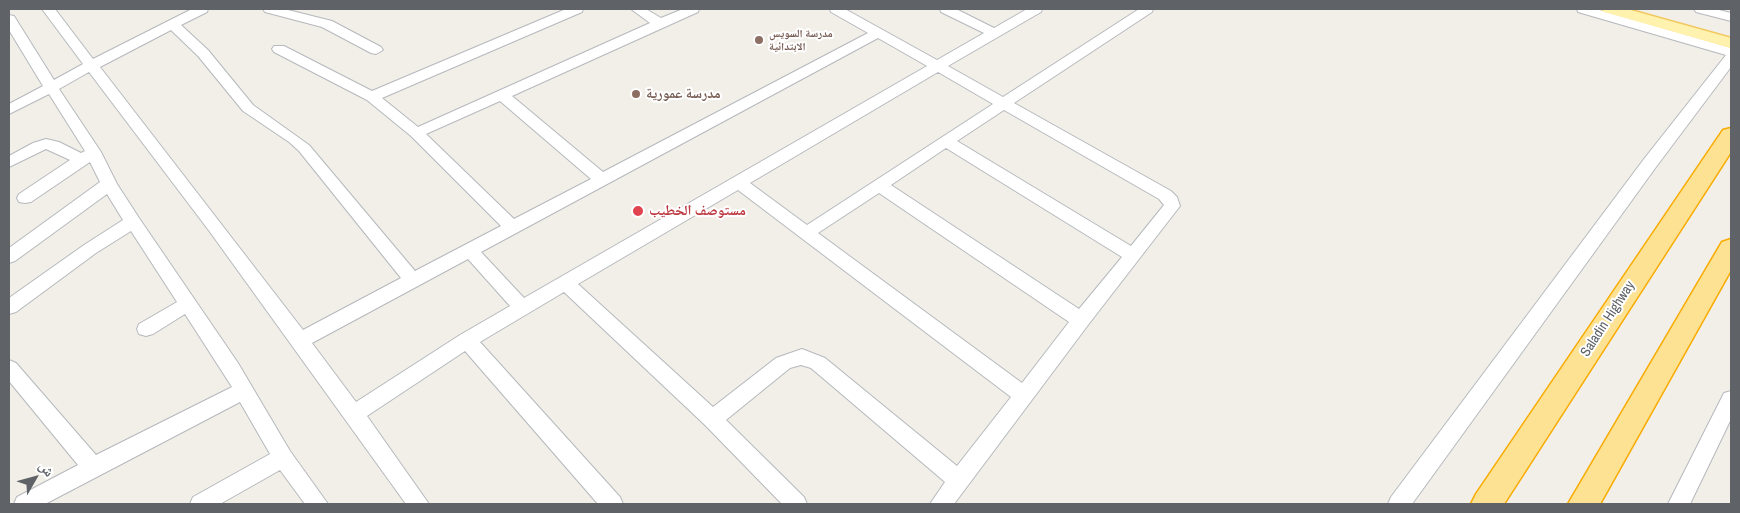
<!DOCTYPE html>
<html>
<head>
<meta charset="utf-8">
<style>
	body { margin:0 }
	#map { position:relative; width:1740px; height:513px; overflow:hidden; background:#f1efe8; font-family:"Archivo Narrow","Noto Naskh Arabic",sans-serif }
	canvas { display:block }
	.frame { position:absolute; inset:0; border:10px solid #5f6368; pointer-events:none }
	.north { position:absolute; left:10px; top:453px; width:50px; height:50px; -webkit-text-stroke:4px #fff; paint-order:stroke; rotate:52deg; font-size:14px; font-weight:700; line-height:20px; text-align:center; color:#5f6368 }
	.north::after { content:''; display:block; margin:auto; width:18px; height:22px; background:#5f6368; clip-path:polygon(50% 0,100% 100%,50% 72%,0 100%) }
</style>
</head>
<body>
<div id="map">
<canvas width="1740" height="513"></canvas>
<div class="frame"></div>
<div class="north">ش</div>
</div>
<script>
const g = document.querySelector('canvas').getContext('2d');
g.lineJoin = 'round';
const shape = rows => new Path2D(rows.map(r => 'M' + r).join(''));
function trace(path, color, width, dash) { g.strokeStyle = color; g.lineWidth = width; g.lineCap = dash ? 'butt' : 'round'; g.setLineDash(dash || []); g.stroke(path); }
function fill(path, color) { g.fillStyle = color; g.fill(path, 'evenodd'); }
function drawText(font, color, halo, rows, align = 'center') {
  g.font = font + ' "Archivo Narrow","Noto Naskh Arabic",sans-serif'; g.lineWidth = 4; g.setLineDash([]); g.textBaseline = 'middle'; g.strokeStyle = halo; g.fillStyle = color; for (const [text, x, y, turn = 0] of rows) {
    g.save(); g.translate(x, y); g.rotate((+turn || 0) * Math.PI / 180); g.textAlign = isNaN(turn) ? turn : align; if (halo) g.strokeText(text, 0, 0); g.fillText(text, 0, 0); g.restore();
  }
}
const minor = shape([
	[42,9,55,9,93,59,192,9,208,9,207,12,181,25,208,50,253,105,309,145,415,271,501,226,411,136,367,100,274,52,272,49,274,46,284,46,372,91,566,9,583,9,582,12,382,98,418,127,650,23,631,9,646,9,661,18,683,9,699,9,698,12,512,96,603,172,868,33,831,12,830,9,845,9,937,60,984,33,941,12,940,9,956,9,994,28,1027,9,1042,9,1041,12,948,66,1003,97,1139,9,1153,9,1152,12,1014,103,1171,191,1177,197,1180,206,1088,325,954,504,930,504,945,482,811,368,801,365,790,368,726,420,804,497,807,504,782,504,705,425,564,292,480,342,620,497,623,504,598,504,465,351,367,416,429,504,406,504,210,232,89,72,59,89,101,152,117,184,139,218,238,363,290,451,328,504,305,504,280,470,220,504,190,504,193,497,270,454,240,402,45,504,14,504,17,497,78,465,9,381,9,360,16,363,96,455,232,387,185,314,153,334,146,336,139,334,137,329,139,324,177,302,131,231,96,253,16,312,9,314,9,298,84,245,123,220,107,194,15,261,9,263,9,248,100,182,90,162,31,202,25,203,19,202,17,198,19,194,70,160,46,149,9,167,9,156,33,143,46,139,59,142,81,153,85,151,49,94,9,114,9,104,43,86,9,30,9,15,14,16,54,80,83,64,42,9],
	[171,30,198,56,243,111,289,142,299,151,401,278,303,330,100,67,171,30],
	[878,38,927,66,524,298,481,252,878,38],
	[938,72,993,104,807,225,750,183,938,72],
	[500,101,591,179,514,219,426,134,500,101],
	[1004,110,1159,199,1164,205,1131,246,957,141,1004,110],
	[946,148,1122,257,1079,309,891,185,946,148],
	[738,190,1011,397,957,466,825,358,802,349,776,358,713,407,578,284,738,190],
	[879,193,1069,322,1022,383,818,233,879,193],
	[468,259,510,306,460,335,356,402,312,343,468,259],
	[263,9,284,9,332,21,381,47,383,50,376,54,371,53,322,27,265,12,263,9],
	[1577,9,1596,9,1731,48,1731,67,1656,167,1412,504,1388,504,1391,497,1644,159,1726,55,1578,12,1577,9],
	[1694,9,1715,9,1731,13,1731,21,1696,12,1694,9],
	[1731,391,1731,419,1690,504,1668,504,1724,393,1731,391]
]);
const major = shape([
	[1602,9,1627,9,1731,38,1731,48,1604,12,1602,9]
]);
const highway = shape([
	[1731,128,1731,152,1504,504,1471,504,1476,494,1723,130,1731,128],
	[1731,239,1731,270,1600,504,1568,504,1722,242,1731,239]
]);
const markers = [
	[759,40,5,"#8d6e63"],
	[636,94,5,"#8d6e63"],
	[638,211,6,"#e0444e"]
];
const farEducationnames = [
	["مدرسة السويس",769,34],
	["الابتدائية",769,47]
];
const educationNames = [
	["مدرسة عمورية",646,94]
];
const healthNames = [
	["مستوصف الخطيب",649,211]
];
const streetNames = [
	["Saladin Highway",1608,319,-57]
];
trace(minor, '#b5b8bc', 2);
trace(major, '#f2c960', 3);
trace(highway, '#f9ab00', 3);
fill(minor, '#fff');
fill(major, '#fff2af');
fill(highway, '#fde293');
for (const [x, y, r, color] of markers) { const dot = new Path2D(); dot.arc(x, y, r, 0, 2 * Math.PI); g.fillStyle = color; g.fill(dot); trace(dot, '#fff', 2); }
drawText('bold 11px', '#785e54', '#fff', farEducationnames, 'left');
drawText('bold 14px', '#785e54', '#fff', educationNames, 'left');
drawText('bold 14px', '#be3a42', '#fff', healthNames, 'left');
drawText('14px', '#5f6368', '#fff', streetNames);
</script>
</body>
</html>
